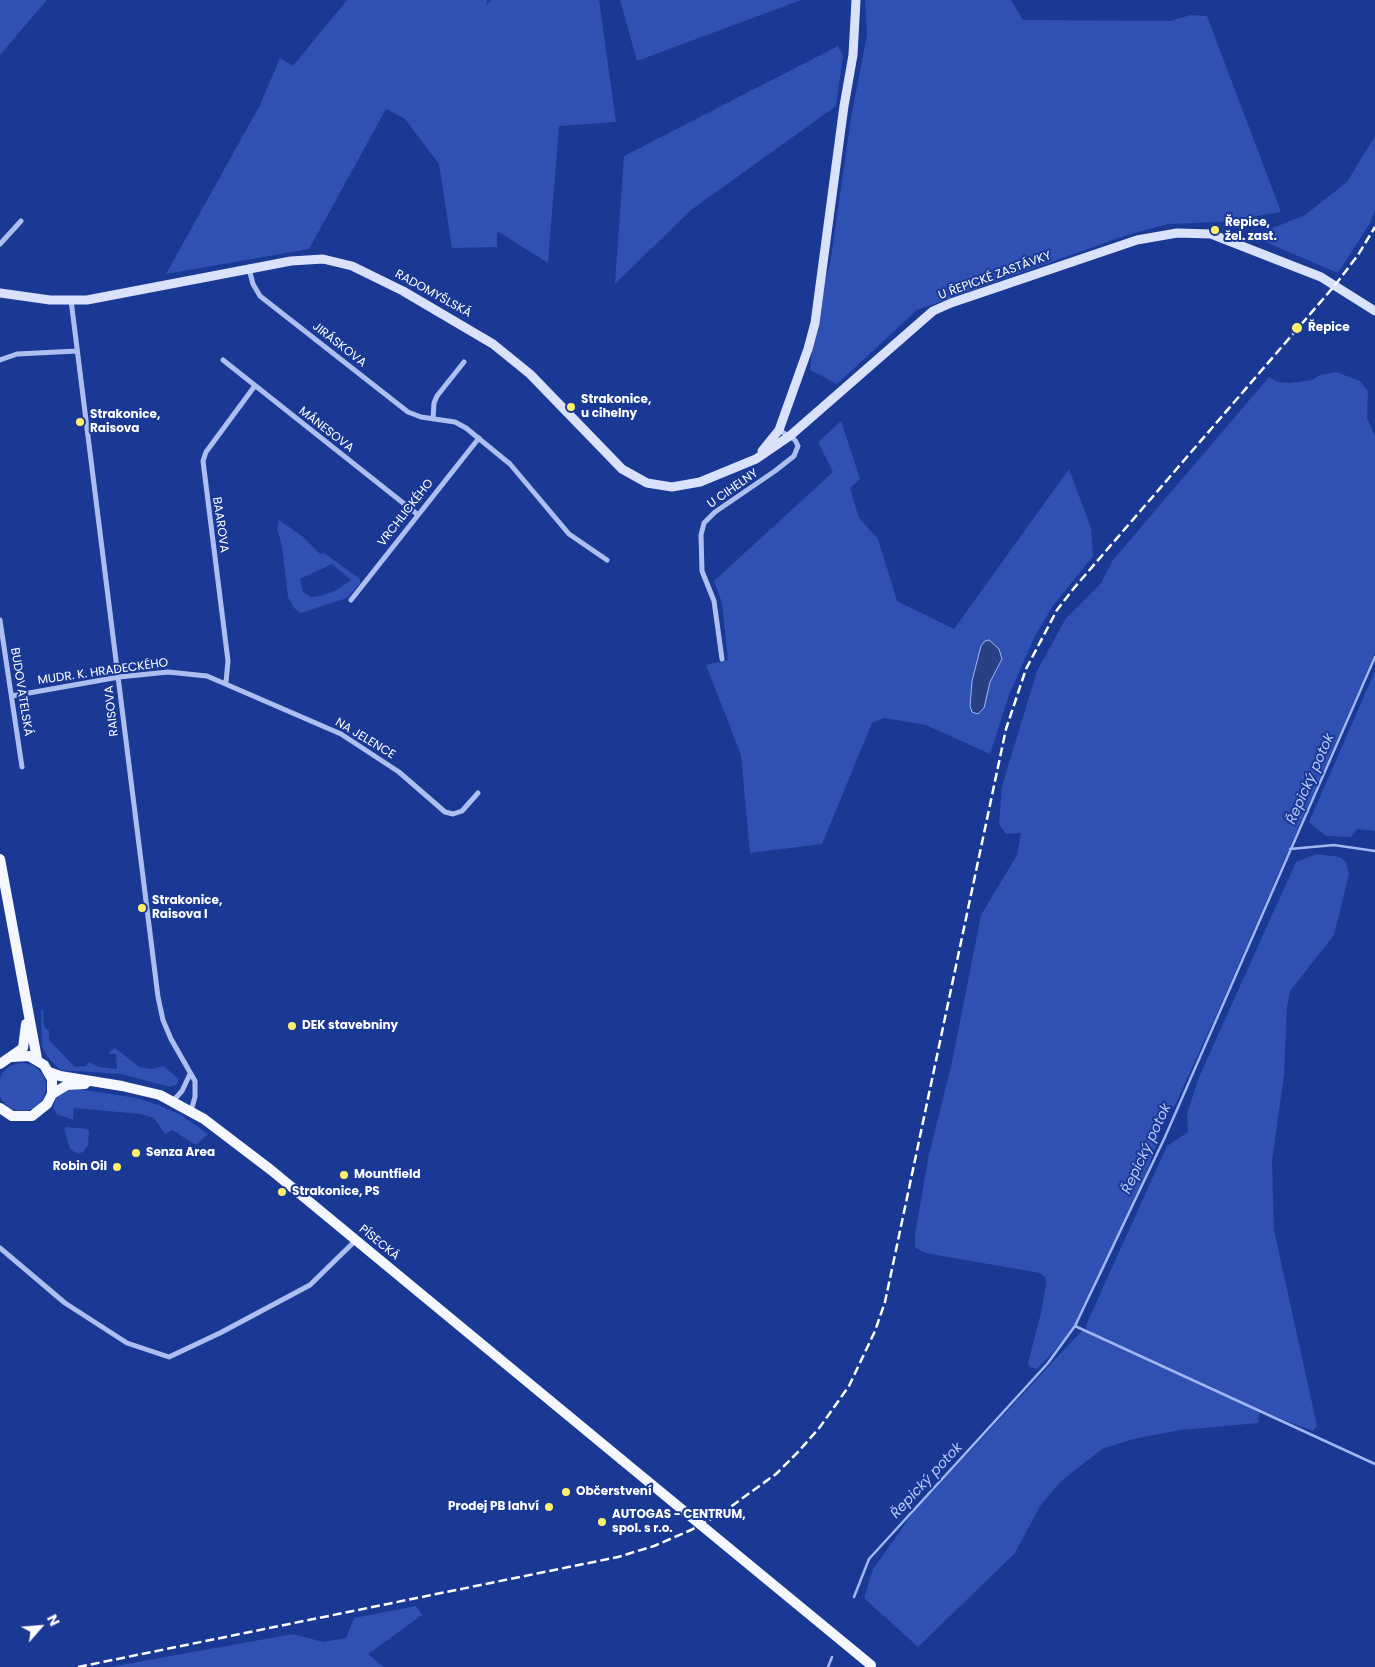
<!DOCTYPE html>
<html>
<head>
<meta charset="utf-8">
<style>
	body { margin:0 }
	#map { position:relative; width:1375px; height:1667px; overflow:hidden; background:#1a3995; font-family:Poppins,sans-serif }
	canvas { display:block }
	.north { position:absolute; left:15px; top:1602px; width:50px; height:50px; -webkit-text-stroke:4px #1a3995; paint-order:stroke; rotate:63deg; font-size:14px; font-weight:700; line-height:20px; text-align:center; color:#fff }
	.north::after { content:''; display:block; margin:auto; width:18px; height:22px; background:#fff; clip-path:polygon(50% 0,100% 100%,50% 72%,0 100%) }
</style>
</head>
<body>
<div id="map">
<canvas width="1375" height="1667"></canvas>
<div class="north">N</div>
</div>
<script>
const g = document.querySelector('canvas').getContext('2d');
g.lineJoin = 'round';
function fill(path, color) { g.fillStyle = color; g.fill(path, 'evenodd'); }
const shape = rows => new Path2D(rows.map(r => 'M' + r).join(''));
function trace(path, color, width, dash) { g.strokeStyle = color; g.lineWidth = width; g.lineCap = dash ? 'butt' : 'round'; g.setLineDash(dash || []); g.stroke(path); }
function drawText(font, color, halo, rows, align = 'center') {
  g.font = font + ' Poppins,sans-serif'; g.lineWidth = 4; g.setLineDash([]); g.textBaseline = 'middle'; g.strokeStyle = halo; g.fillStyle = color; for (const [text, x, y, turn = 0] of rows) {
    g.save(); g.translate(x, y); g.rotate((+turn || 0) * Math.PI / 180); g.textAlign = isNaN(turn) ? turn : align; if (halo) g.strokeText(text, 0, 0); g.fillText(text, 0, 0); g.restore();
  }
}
const green = shape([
	[0,0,47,0,0,55],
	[347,0,487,0,486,6,491,0,599,0,616,122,559,126,548,263,497,231,497,247,452,248,439,164,405,119,386,109,309,249,166,274,260,105,280,58,293,66],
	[620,0,801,0,637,61],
	[865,0,1011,0,1023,20,1170,21,1191,15,1207,16,1281,212,1221,222,1168,224,1127,235,917,310,837,384,810,370,815,323,831,258,851,118,867,35],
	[838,46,843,55,836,106,691,210,615,284,624,156],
	[1375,136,1375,210,1370,223,1338,273,1263,241,1258,234,1305,215,1347,182],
	[1336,372,1360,381,1368,391,1367,418,1375,436,1375,653,1218,1011,1175,1105,1163,1118,1157,1143,1140,1190,1101,1276,1068,1337,1037,1369,1030,1367,1028,1363,1041,1313,1046,1284,1045,1277,1040,1273,925,1253,915,1247,915,1235,928,1159,952,1062,981,915,1017,855,1021,833,1006,834,999,824,1002,786,1037,671,1066,618,1101,583,1113,560,1269,377,1278,382,1290,383,1312,380,1320,375],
	[841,421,860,479,850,488,859,518,878,539,897,601,954,629,1069,469,1091,528,1093,556,1052,607,1034,638,1009,695,990,754,926,725,884,718,872,723,822,844,750,853,741,755,706,665,728,660,722,603,714,581,833,472,818,442],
	[279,520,302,536,320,554,324,553,360,579,360,583,347,598,301,613,294,608,288,597,282,546,277,528],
	[332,564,351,580,335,591,319,596,311,597,303,592,300,579],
	[1375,671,1375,831,1357,829,1351,837,1326,836,1309,822],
	[1316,854,1340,857,1346,862,1349,874,1334,935,1290,991,1287,1007,1284,1075,1272,1161,1274,1230,1317,1426,1313,1431,1273,1416,1095,1334,1260,1411,1258,1423,1180,1430,1133,1439,1102,1449,1060,1482,1040,1506,1015,1553,918,1647,864,1598,873,1569,915,1510,1075,1338,1083,1330,1089,1332,1086,1328,1087,1323,1167,1146,1188,1132,1187,1114,1199,1077,1296,862],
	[43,1009,44,1027,49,1031,49,1040,75,1067,86,1066,89,1062,99,1067,117,1069,116,1054,110,1054,109,1052,115,1048,139,1067,152,1069,163,1066,179,1079,176,1085,170,1087,121,1074,60,1070,47,1056,42,1047,41,1011],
	'-2 1087a24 24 0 1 1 48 0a24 24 0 1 1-48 0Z',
	[77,1089,137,1098,161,1106,181,1115,208,1134,196,1145,172,1130,165,1134,154,1118,140,1114,74,1108,73,1120,57,1114,53,1108,56,1097,65,1090],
	[66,1127,87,1129,89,1131,88,1145,83,1152,78,1154,70,1149,64,1129],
	[416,1606,422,1615,368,1654,384,1667,110,1667,293,1634,323,1642,346,1638,354,1618]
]);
const water = shape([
	[989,640,999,649,1002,659,990,682,984,708,978,714,972,712,970,706,972,681,981,646,985,641,989,640]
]);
const stream = shape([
	[1290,849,1334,845,1375,851],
	[1075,1326,1375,1464],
	[854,1597,869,1559,1048,1363,1075,1326,1165,1137,1375,657],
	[828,1667,832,1657]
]);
const street = shape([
	[0,244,21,221],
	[249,269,253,284,260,296,408,412,421,417,455,422,466,428,510,464,569,534,607,560],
	[71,300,158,997,163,1020,171,1039,195,1081,195,1097,191,1111],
	[0,360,17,354,77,351],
	[223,360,417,514],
	[433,419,434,403,437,396,464,362],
	[351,600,479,438],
	[0,620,22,767],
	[722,659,714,601,702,571,701,535,704,523,715,512,775,471,794,456,798,446,795,440,779,430],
	[226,682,228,661,203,461,206,452,254,387],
	[12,696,119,677,168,672,207,676,341,734,399,772,445,812,453,814,462,811,478,793],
	[173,1101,182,1091,190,1074],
	[0,1248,65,1303,127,1343,169,1357,220,1333,310,1285,356,1240]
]);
const secondary = shape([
	[0,293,50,300,87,300,291,261,323,259,352,266,403,291,493,344,530,374,622,469,647,483,672,487,700,482,756,459,791,435,933,311,951,303,1137,240,1177,233,1211,234,1321,277,1375,311],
	[762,451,779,430,808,349,815,323,844,106,853,55,856,0]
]);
const primary = shape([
	[0,859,37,1059],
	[0,1064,23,1048,26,1024],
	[49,1072,60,1076,122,1086,160,1095,204,1119,271,1170,622,1460],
	[52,1094,67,1085,85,1084],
	[0,1108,12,1116,32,1116,47,1104,52,1094,52,1079,44,1065,29,1056,12,1057]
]);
const rail = shape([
	[78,1667,618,1557,654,1546,691,1530,722,1513,776,1474,798,1452,820,1427,849,1386,875,1331,885,1302,1006,729,1026,669,1057,610,1074,588,1336,284,1358,255,1375,227]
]);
const primaryBridge = shape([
	[622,1460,871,1665]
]);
const markers = [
	[1215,230,5,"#fff06b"],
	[1297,328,6,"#fff06b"],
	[571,407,5,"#fff06b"],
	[80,422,5,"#fff06b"],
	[142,908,5,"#fff06b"],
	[292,1026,5,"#fff06b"],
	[136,1153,5,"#fff06b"],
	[117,1167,5,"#fff06b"],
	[344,1175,5,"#fff06b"],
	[282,1192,5,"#fff06b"],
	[566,1492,5,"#fff06b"],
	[549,1507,5,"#fff06b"],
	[602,1522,5,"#fff06b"]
];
const poiNames = [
	["Řepice,",1225,223],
	["žel. zast.",1225,237],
	["Řepice",1308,328],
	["Strakonice,",581,400],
	["u cihelny",581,414],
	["Strakonice,",90,415],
	["Raisova",90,429],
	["Strakonice,",152,901],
	["Raisova I",152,915],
	["DEK stavebniny",302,1026],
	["Senza Area",146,1153],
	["Robin Oil",107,1167,"right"],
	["Mountfield",354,1175],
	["Strakonice, PS",292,1192],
	["Občerstvení",576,1492],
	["Prodej PB lahví",539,1507,"right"],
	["AUTOGAS - CENTRUM,",612,1515],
	["spol. s r.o.",612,1529]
];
const streetNames = [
	["U ŘEPICKÉ ZASTÁVKY",995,276,-20],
	["RADOMYŠLSKÁ",433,294,29],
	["JIRÁSKOVA",339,345,38],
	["MÁNESOVA",326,430,38],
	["U CIHELNY",733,489,-35],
	["VRCHLICKÉHO",406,513,-52],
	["BAAROVA",220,525,82],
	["MUDR. K. HRADECKÉHO",103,672,-8],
	["BUDOVATELSKÁ",21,692,81],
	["RAISOVA",112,711,-96],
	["NA JELENCE",365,739,31],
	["PÍSECKÁ",379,1243,39]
];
const waterNames = [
	["Řepický potok",1311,779,-66],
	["Řepický potok",1147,1149,-65],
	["Řepický potok",927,1481,-47]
];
fill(green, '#2e51b3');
fill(water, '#294085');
trace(water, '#a0b7f2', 1);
trace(stream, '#a0b7f2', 2.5);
trace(street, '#adbff0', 5);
trace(secondary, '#dae2fb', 9);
trace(primary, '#f5f7ff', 10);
trace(rail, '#fff', 2.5, [9, 4]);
trace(primaryBridge, '#f5f7ff', 10);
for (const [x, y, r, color] of markers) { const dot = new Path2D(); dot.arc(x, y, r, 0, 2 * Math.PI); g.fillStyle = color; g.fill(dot); trace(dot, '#1a3995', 2); }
drawText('bold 12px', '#fff', '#1a3995', poiNames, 'left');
drawText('12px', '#fff', '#1a3995', streetNames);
drawText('italic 14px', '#b9caf6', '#1a3995', waterNames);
</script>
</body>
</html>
